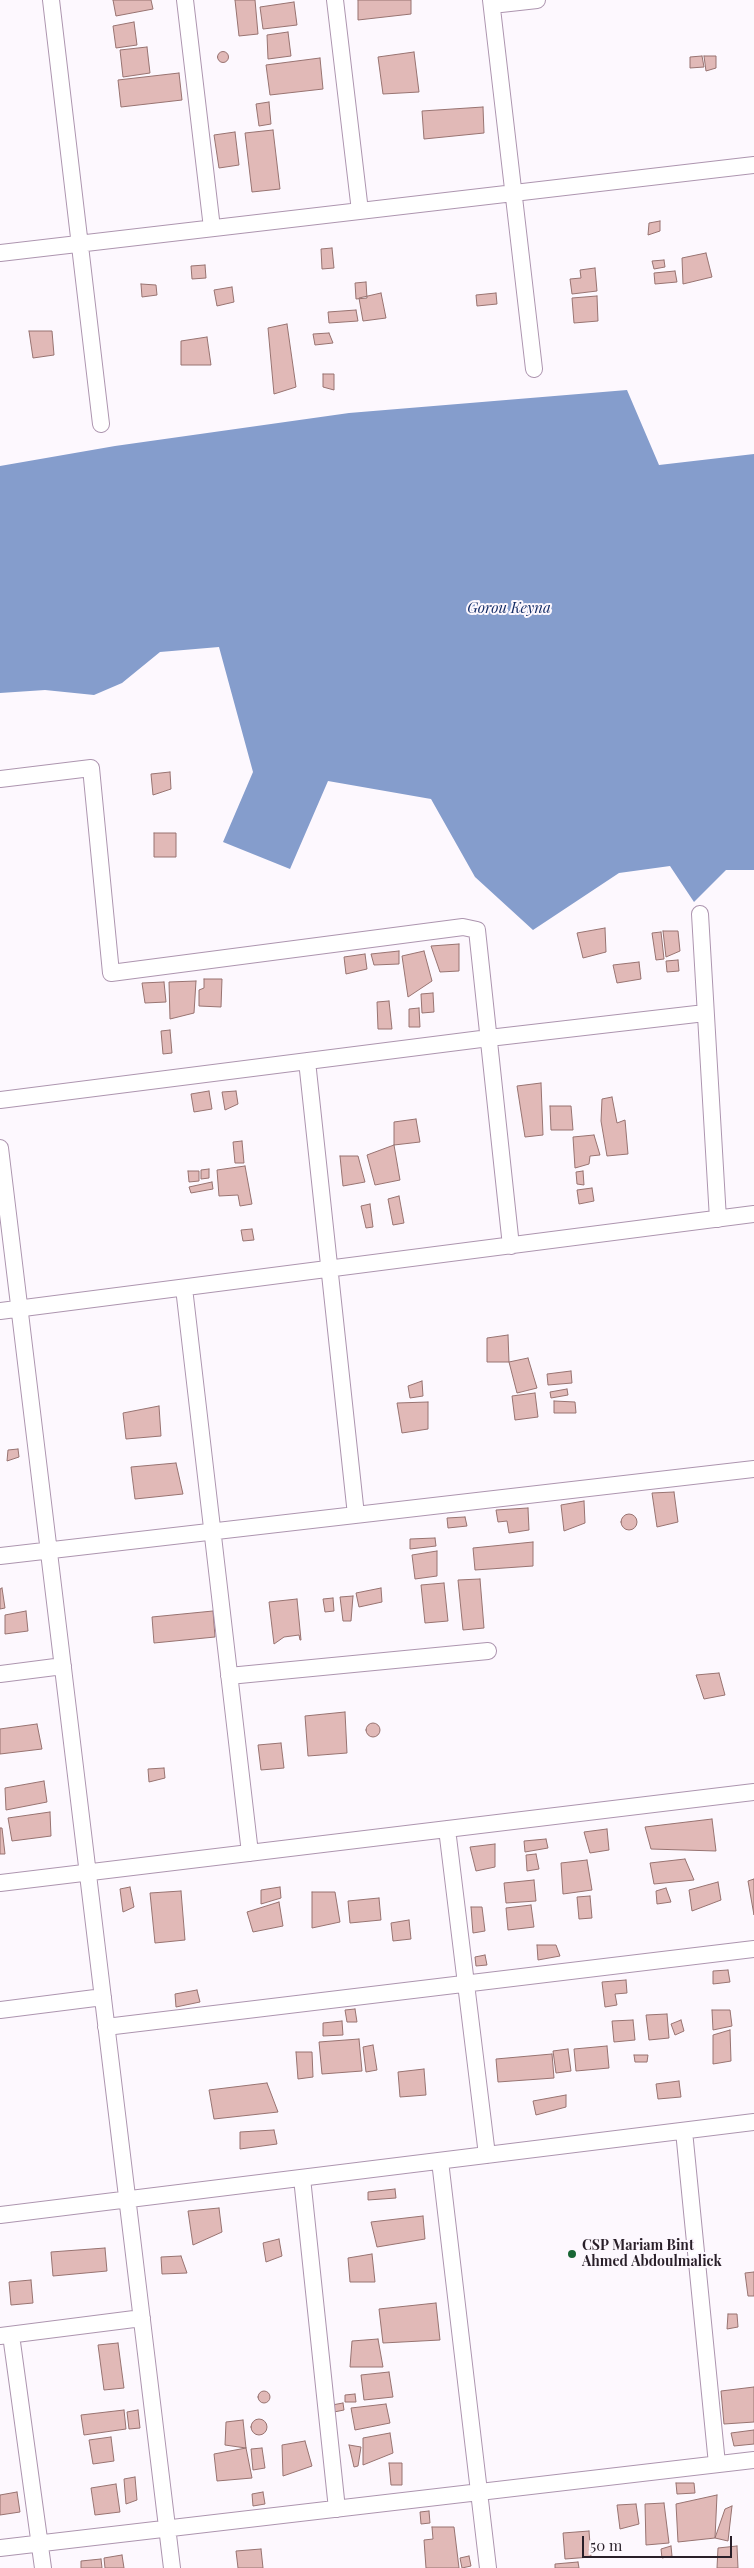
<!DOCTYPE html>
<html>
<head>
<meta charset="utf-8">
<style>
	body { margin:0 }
	#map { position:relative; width:754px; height:2568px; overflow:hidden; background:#fdf8fe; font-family:"Playfair Display",serif }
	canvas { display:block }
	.scale { position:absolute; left:582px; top:2536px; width:150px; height:22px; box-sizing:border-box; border:2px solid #291f29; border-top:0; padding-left:6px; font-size:15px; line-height:18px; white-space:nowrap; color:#291f29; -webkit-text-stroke:4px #fdf8fe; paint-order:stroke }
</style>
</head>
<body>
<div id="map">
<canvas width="754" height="2568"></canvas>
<div class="scale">50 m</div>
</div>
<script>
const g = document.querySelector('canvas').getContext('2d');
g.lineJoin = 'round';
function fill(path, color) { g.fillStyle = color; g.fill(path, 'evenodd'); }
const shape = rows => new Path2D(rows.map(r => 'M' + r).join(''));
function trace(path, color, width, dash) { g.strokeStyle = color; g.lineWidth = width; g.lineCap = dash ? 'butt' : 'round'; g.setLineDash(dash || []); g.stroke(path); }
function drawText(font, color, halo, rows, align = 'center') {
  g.font = font + ' "Playfair Display",serif'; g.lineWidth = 4; g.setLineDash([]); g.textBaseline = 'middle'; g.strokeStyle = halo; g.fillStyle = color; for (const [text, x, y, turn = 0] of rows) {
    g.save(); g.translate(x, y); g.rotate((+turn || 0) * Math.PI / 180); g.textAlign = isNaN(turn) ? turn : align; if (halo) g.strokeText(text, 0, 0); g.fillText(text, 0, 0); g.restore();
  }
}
const water = shape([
	[627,390,659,465,754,454,754,870,726,870,694,902,670,866,619,873,533,930,475,877,431,799,328,781,290,869,223,842,253,772,219,647,160,652,122,683,94,695,45,690,0,693,0,466,115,446,349,413]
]);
const building = shape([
	[113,0,151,0,153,9,116,16,113,0],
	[235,0,255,0,258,34,239,36,235,0],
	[358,0,411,0,411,14,358,20,358,0],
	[294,2,297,25,263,29,260,7,294,2],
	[134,22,137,45,116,48,113,26,134,22],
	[288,32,291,56,268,59,267,35,288,32],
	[147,47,150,73,123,77,120,50,147,47],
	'217.5 57a5.5 5.5 0 1 1 11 0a5.5 5.5 0 1 1-11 0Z',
	[414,52,419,92,383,94,378,57,414,52],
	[702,56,704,67,690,68,690,57,702,56],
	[704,56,716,56,716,68,706,71,704,56],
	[320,58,323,89,270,95,266,65,320,58],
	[179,73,182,100,121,107,118,80,179,73],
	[269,102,271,124,259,126,256,104,269,102],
	[483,107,484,133,424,139,422,111,483,107],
	[273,130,280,189,252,192,245,133,273,130],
	[235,132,239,165,219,168,214,135,235,132],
	[660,221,660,231,648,235,649,223,660,221],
	[332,248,334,268,322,269,321,249,332,248],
	[706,253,712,277,683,284,682,258,706,253],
	[664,260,665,267,654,269,652,261,664,260],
	[205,265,206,278,192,279,191,266,205,265],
	[595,268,597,291,572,294,570,279,581,278,580,270,595,268],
	[675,271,677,282,655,284,654,273,675,271],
	[366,282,367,298,356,299,355,283,366,282],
	[141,284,156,285,157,295,142,297,141,284],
	[232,287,234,302,217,306,214,290,232,287],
	[381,293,386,318,363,321,359,298,381,293],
	[496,293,497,304,477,306,476,295,496,293],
	[597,296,598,321,574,323,572,298,597,296],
	[356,310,358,321,329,323,328,312,356,310],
	[287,324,296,387,274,394,268,328,287,324],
	[29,331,52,331,54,355,33,358,29,331],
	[329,333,333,343,315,345,313,334,329,333],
	[207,337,211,365,181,365,181,341,207,337],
	[323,374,334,374,334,390,323,387,323,374],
	[170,772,171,789,153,795,151,774,170,772],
	[154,833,176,833,176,857,154,857,154,833],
	[605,928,606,952,583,958,577,933,605,928],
	[663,931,678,931,680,951,666,957,663,931],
	[661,932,664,959,656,960,652,933,661,932],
	[459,944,459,971,440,972,431,946,459,944],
	[399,951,399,964,374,965,371,954,399,951],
	[424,951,432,981,408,997,402,956,424,951],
	[365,954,367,969,346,974,344,957,365,954],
	[678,960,679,971,667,972,666,961,678,960],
	[639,962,641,979,617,983,613,965,639,962],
	[204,979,222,979,221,1007,199,1006,199,990,204,988,204,979],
	[196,981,194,1013,170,1019,169,982,196,981],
	[164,982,166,1002,145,1003,142,983,164,982],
	[433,993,434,1012,422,1013,421,994,433,993],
	[389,1001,392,1029,378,1029,377,1002,389,1001],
	[419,1008,420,1027,409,1027,409,1009,419,1008],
	[170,1030,172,1053,163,1054,161,1031,170,1030],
	[541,1083,543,1135,525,1137,517,1086,541,1083],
	[209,1091,212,1109,194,1112,191,1094,209,1091],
	[236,1091,238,1104,225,1110,222,1092,236,1091],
	[612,1097,617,1123,625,1120,628,1154,607,1156,601,1121,602,1099,612,1097],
	[550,1106,571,1106,573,1130,551,1130,550,1106],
	[416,1119,420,1142,394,1145,394,1122,416,1119],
	[594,1135,600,1155,590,1156,589,1164,575,1168,573,1137,594,1135],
	[242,1141,244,1163,235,1163,233,1142,242,1141],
	[394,1145,400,1180,375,1185,367,1155,394,1145],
	[340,1156,358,1156,365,1182,343,1186,340,1156],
	[245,1166,252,1204,240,1206,238,1195,219,1196,217,1170,245,1166],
	[209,1169,209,1178,201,1179,201,1170,209,1169],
	[188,1171,199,1171,199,1181,189,1182,188,1171],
	[583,1171,584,1185,577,1184,576,1172,583,1171],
	[212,1182,213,1189,191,1193,189,1187,212,1182],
	[592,1188,594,1201,579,1204,577,1190,592,1188],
	[399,1196,404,1223,393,1225,388,1199,399,1196],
	[370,1204,373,1227,366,1228,361,1206,370,1204],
	[252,1229,254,1240,243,1241,241,1230,252,1229],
	[508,1335,509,1362,487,1362,487,1338,508,1335],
	[528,1358,537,1388,517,1393,509,1362,528,1358],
	[571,1371,572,1383,548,1385,547,1374,571,1371],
	[422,1381,423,1396,410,1398,408,1386,422,1381],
	[567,1389,568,1395,551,1398,550,1392,567,1389],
	[535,1393,538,1417,515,1420,512,1396,535,1393],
	[554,1401,575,1402,576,1413,554,1413,554,1401],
	[428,1402,428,1429,402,1433,397,1403,428,1402],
	[159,1406,161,1436,126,1439,123,1413,159,1406],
	[18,1449,19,1457,7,1461,8,1450,18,1449],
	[176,1463,183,1494,135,1499,131,1467,176,1463],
	[674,1492,678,1522,657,1527,652,1493,674,1492],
	[584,1501,585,1523,564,1531,561,1505,584,1501],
	[528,1508,529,1530,509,1533,507,1521,498,1522,496,1510,528,1508],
	'621 1522a8 8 0 1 1 16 0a8 8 0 1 1-16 0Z',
	[465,1517,467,1526,448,1528,447,1518,465,1517],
	[435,1538,436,1546,410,1549,410,1539,435,1538],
	[533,1542,533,1566,475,1570,473,1548,533,1542],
	[437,1551,437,1576,415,1579,412,1555,437,1551],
	[480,1579,484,1628,463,1630,458,1580,480,1579],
	[444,1583,448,1621,425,1623,421,1585,444,1583],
	[2,1588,5,1608,0,1609,0,1589,2,1588],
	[381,1588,382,1602,359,1607,356,1593,381,1588],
	[353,1596,351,1621,343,1621,340,1597,353,1596],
	[333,1598,334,1611,325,1612,323,1599,333,1598],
	[297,1599,301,1640,300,1640,299,1635,284,1637,274,1644,269,1602,297,1599],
	[26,1611,28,1631,5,1634,5,1615,26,1611],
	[213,1611,215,1637,154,1643,152,1617,213,1611],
	[719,1673,725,1695,704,1699,696,1675,719,1673],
	[345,1712,347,1753,308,1756,305,1716,345,1712],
	'366 1730a7 7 0 1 1 14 0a7 7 0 1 1-14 0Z',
	[37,1724,42,1749,0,1754,0,1729,37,1724],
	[281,1743,284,1768,261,1770,258,1745,281,1743],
	[164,1768,165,1778,149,1782,148,1769,164,1768],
	[44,1781,47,1802,6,1810,5,1788,44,1781],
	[50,1812,51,1836,12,1841,8,1818,50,1812],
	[712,1819,716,1851,651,1849,645,1827,712,1819],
	[0,1828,2,1828,5,1854,0,1854,0,1828],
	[607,1829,609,1850,590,1853,584,1832,607,1829],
	[546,1839,548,1848,525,1852,524,1841,546,1839],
	[495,1844,495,1867,476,1871,470,1847,495,1844],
	[536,1854,539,1869,527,1871,526,1855,536,1854],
	[685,1859,694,1880,654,1884,650,1863,685,1859],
	[587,1860,592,1890,563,1894,561,1863,587,1860],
	[754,1879,754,1915,748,1881,754,1879],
	[534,1880,536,1901,506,1903,504,1883,534,1880],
	[718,1882,721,1900,692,1911,689,1890,718,1882],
	[130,1887,134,1907,123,1912,120,1889,130,1887],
	[280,1887,281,1898,261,1904,261,1890,280,1887],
	[666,1888,671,1902,657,1904,656,1891,666,1888],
	[181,1891,185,1940,155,1943,150,1893,181,1891],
	[312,1892,335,1892,340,1922,312,1928,312,1892],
	[590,1896,592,1918,579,1919,577,1897,590,1896],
	[379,1898,381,1920,350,1923,348,1901,379,1898],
	[279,1902,283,1926,253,1932,247,1912,279,1902],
	[531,1905,534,1927,508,1930,506,1908,531,1905],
	[471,1907,482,1907,485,1931,473,1933,471,1907],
	[409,1920,411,1939,393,1941,391,1923,409,1920],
	[537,1945,556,1945,560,1956,538,1960,537,1945],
	[485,1955,487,1965,476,1966,475,1957,485,1955],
	[728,1970,730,1982,713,1984,713,1971,728,1970],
	[626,1980,627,1993,615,1994,617,2005,605,2007,602,1982,626,1980],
	[197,1990,200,2002,176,2007,175,1994,197,1990],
	[355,2009,357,2022,347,2022,345,2010,355,2009],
	[712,2010,730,2010,732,2026,713,2030,712,2010],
	[667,2014,669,2038,649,2040,646,2015,667,2014],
	[633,2020,635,2040,614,2042,612,2021,633,2020],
	[681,2020,684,2031,675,2035,671,2024,681,2020],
	[342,2021,343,2035,323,2036,323,2023,342,2021],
	[730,2030,731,2061,713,2064,713,2035,730,2030],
	[359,2039,362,2071,322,2074,319,2042,359,2039],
	[373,2045,377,2070,366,2072,363,2047,373,2045],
	[607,2046,609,2068,576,2071,574,2049,607,2046],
	[568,2049,571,2071,556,2073,553,2051,568,2049],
	[296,2052,312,2052,313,2077,298,2079,296,2052],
	[552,2054,554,2078,498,2082,496,2059,552,2054],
	[634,2055,648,2055,647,2062,635,2062,634,2055],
	[424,2069,426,2095,400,2097,398,2072,424,2069],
	[679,2081,681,2097,658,2099,656,2084,679,2081],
	[267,2083,278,2112,214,2119,209,2090,267,2083],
	[566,2095,566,2107,536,2115,533,2101,566,2095],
	[274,2130,277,2144,240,2149,240,2132,274,2130],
	[395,2189,396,2198,368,2200,368,2192,395,2189],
	[219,2208,222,2232,193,2245,188,2211,219,2208],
	[423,2216,425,2239,377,2247,371,2222,423,2216],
	[279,2239,282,2256,266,2262,263,2243,279,2239],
	[105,2248,107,2271,53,2276,51,2252,105,2248],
	[372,2254,375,2282,350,2282,348,2258,372,2254],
	[181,2256,187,2273,162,2274,161,2257,181,2256],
	[754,2272,754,2296,748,2296,745,2273,754,2272],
	[31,2280,33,2303,11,2305,9,2282,31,2280],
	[436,2303,440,2340,383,2343,379,2309,436,2303],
	[728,2314,737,2314,738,2327,727,2329,728,2314],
	[378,2339,383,2367,350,2367,352,2341,378,2339],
	[118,2343,124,2388,104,2390,98,2345,118,2343],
	[389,2372,393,2397,364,2400,361,2375,389,2372],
	[754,2387,754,2422,724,2424,721,2391,754,2387],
	'258 2397a6 6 0 1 1 12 0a6 6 0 1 1-12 0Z',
	[355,2394,356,2402,345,2402,345,2395,355,2394],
	[343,2403,344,2410,334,2412,332,2405,343,2403],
	[386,2404,390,2423,355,2430,351,2408,386,2404],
	[124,2410,126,2429,84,2435,81,2415,124,2410],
	[138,2410,140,2428,129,2429,127,2412,138,2410],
	'251 2427a8 8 0 1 1 16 0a8 8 0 1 1-16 0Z',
	[243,2420,246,2448,225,2445,226,2422,243,2420],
	[754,2430,754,2444,734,2446,731,2433,754,2430],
	[390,2433,393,2453,363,2465,363,2438,390,2433],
	[111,2437,114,2461,93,2464,89,2440,111,2437],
	[305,2441,312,2466,283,2476,282,2445,305,2441],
	[349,2445,361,2447,358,2466,354,2467,349,2445],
	[246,2448,252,2478,217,2481,214,2454,246,2448],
	[262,2448,265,2468,253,2470,251,2449,262,2448],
	[389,2463,402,2463,402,2485,391,2485,389,2463],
	[135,2477,137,2500,126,2504,124,2479,135,2477],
	[676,2483,694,2483,695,2493,677,2494,676,2483],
	[116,2484,120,2512,95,2515,91,2488,116,2484],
	[17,2492,20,2512,0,2515,0,2495,17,2492],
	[263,2492,265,2504,253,2506,252,2494,263,2492],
	[717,2495,715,2538,678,2542,676,2504,717,2495],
	[664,2503,669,2543,646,2545,645,2504,664,2503],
	[636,2504,639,2524,620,2529,617,2505,636,2504],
	[732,2506,728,2541,715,2538,725,2509,732,2506],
	[429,2511,430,2523,421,2524,420,2512,429,2511],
	[432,2527,454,2527,459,2568,426,2568,424,2540,433,2539,432,2527],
	[589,2531,591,2557,565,2559,563,2533,589,2531],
	[671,2546,672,2556,662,2558,661,2549,671,2546],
	[737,2546,738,2568,717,2568,718,2548,737,2546],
	[261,2549,263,2568,238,2568,236,2551,261,2549],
	[122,2555,124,2568,105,2568,104,2558,122,2555],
	[469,2556,471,2566,462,2568,460,2558,469,2556],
	[101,2559,102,2568,81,2568,81,2561,101,2559],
	[578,2562,579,2568,555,2568,555,2564,578,2562]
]);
const minor = shape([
	[51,0,101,424],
	[185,0,212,228],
	[335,0,360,211],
	[491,0,534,369],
	[492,5,537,0],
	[0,253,754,165],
	[0,779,91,768,111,973,463,927,477,930,511,1246],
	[700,914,718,1219],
	[307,1061,356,1515],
	[0,1100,489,1038,705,1013],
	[0,1148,172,2568],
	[184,1288,250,1853],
	[0,1311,754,1214],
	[0,1556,754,1469],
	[0,1674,63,1666],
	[229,1676,488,1651],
	[447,1829,487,2155],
	[0,1883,754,1792],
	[0,2010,103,1997],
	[106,2027,754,1949],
	[684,2131,717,2464],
	[440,2161,488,2568],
	[302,2178,337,2509],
	[0,2215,754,2122],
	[11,2335,43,2568],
	[0,2336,142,2318],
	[0,2548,754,2460]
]);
const markers = [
	[572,2254,5,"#196635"]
];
const poiNames = [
	["CSP Mariam Bint",582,2246],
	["Ahmed Abdoulmalick",582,2262]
];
const waterNames = [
	["Gorou Keyna",509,608]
];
fill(water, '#859dcc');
fill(building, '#e1b9b7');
trace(building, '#987371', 1);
trace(minor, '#ad95af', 18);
trace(minor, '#fff', 16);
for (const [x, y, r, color] of markers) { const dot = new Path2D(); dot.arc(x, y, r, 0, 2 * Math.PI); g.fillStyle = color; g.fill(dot); trace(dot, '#fdf8fe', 2); }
drawText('bold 14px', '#291f29', '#fdf8fe', poiNames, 'left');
drawText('italic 15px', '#152e67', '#fdf8fe', waterNames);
</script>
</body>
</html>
